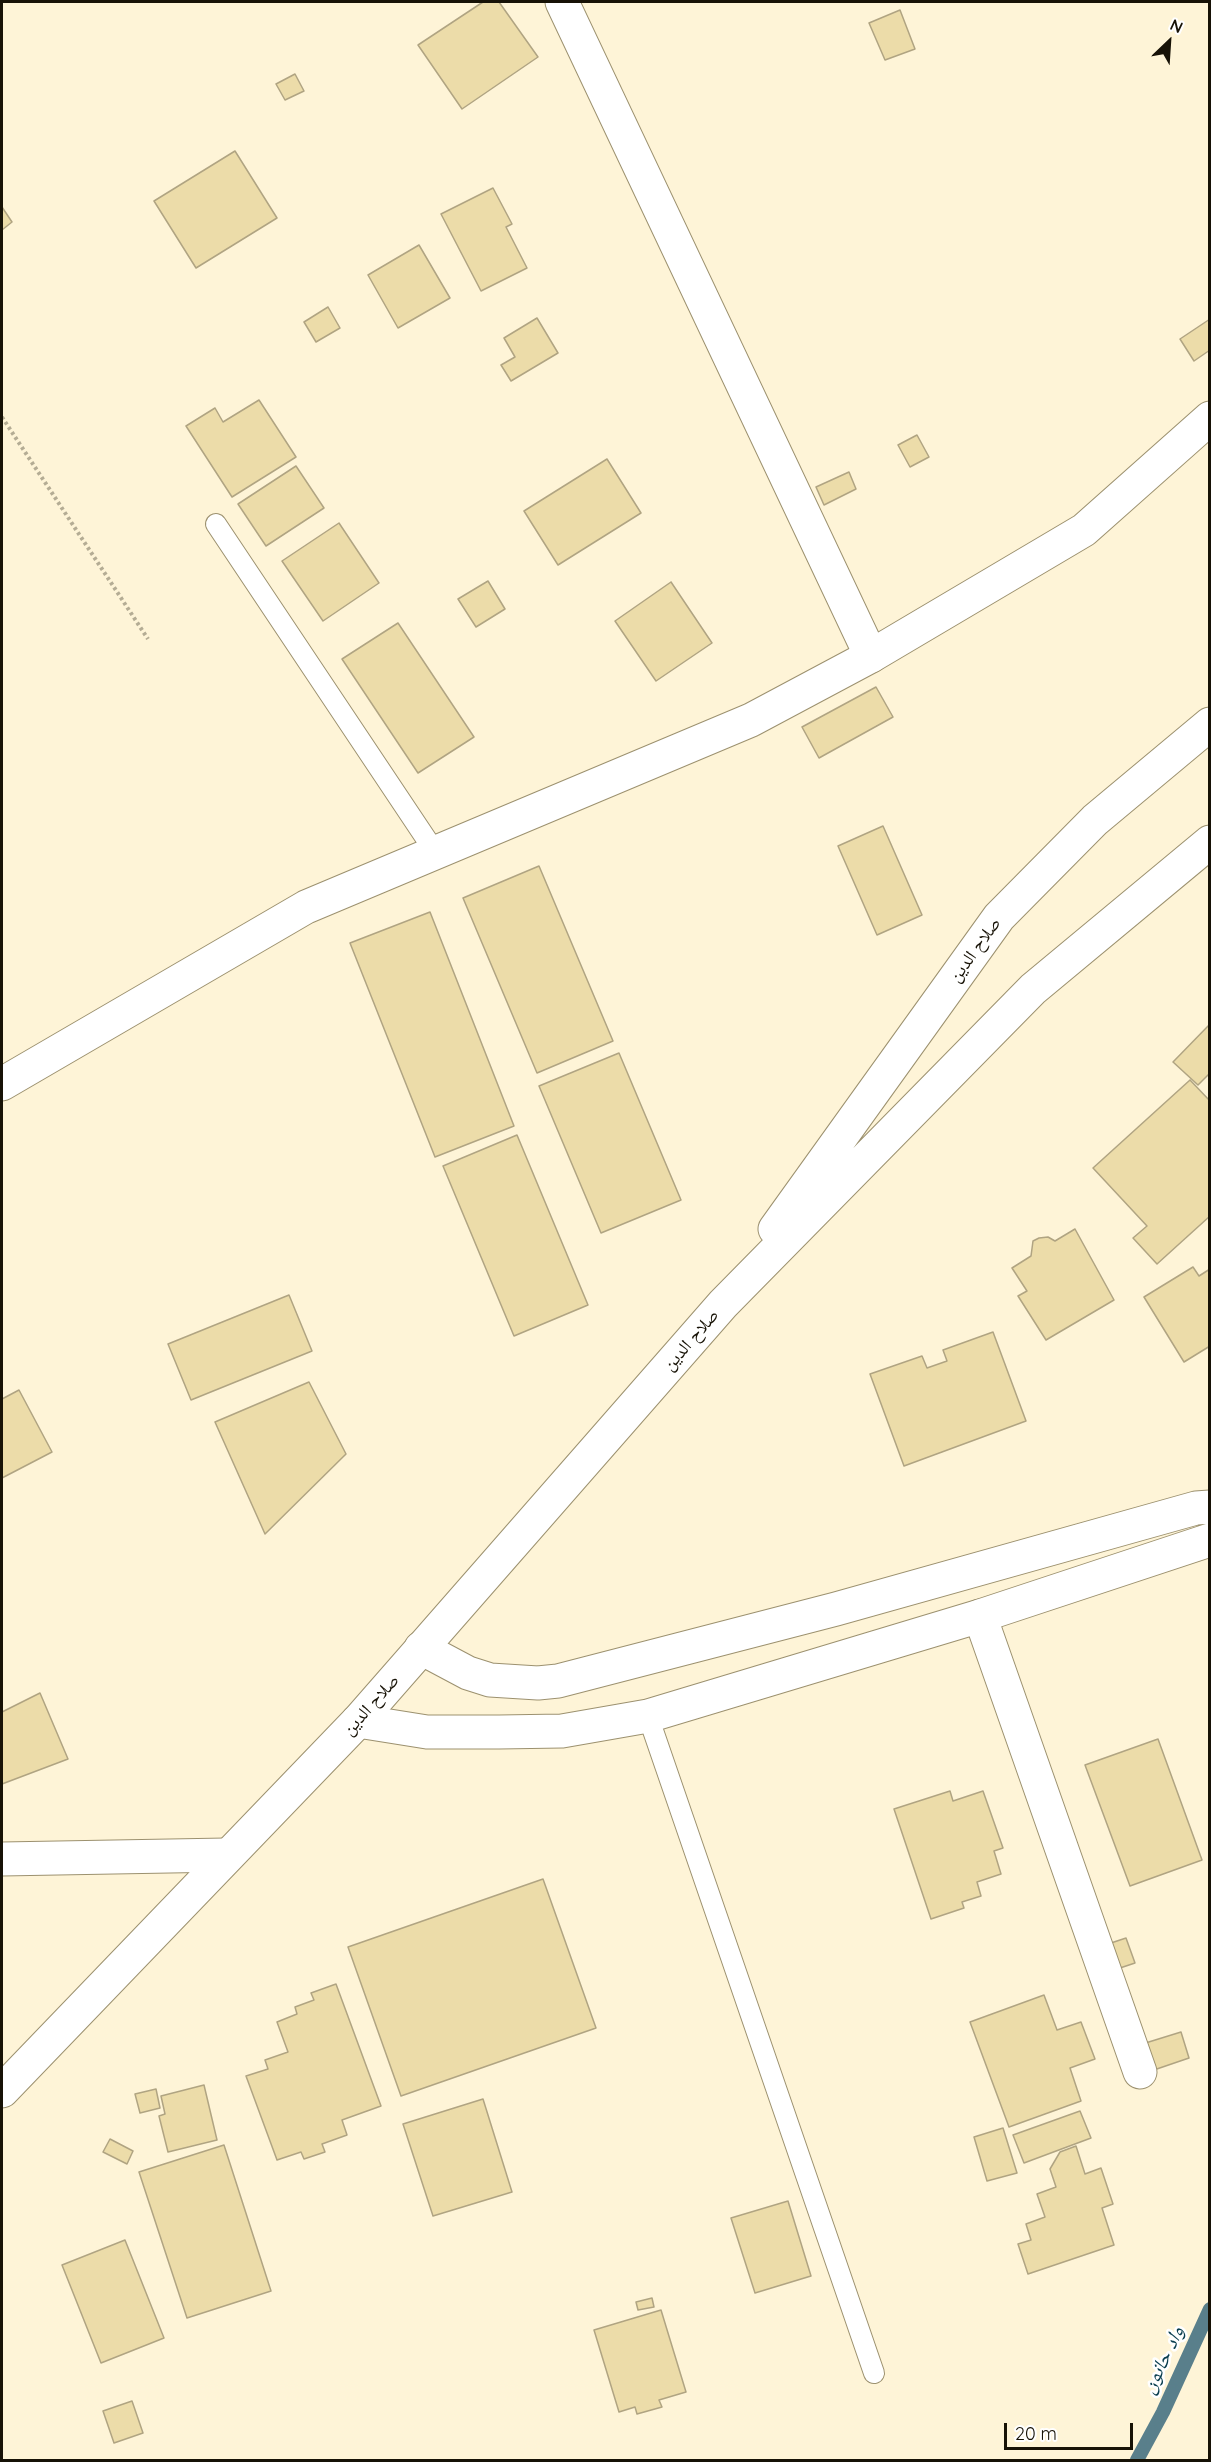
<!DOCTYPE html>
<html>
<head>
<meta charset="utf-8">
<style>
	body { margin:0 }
	#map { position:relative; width:1211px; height:2462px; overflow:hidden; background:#fef4d7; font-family:Quicksand,sans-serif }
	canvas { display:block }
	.frame { position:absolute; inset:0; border:3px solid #171206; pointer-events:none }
	.north { position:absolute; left:1139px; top:12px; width:60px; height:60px; -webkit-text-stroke:4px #fff; paint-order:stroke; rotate:25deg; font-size:16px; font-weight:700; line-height:24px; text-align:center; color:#171206 }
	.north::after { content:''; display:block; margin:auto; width:21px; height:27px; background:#171206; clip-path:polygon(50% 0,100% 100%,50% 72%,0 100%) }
	.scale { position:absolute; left:1004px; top:2423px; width:129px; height:27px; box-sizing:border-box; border:3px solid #171206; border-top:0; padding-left:8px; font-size:18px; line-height:21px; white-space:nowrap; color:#171206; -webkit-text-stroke:4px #fff; paint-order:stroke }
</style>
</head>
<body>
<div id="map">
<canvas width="1211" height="2462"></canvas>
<div class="frame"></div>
<div class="north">N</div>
<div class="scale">20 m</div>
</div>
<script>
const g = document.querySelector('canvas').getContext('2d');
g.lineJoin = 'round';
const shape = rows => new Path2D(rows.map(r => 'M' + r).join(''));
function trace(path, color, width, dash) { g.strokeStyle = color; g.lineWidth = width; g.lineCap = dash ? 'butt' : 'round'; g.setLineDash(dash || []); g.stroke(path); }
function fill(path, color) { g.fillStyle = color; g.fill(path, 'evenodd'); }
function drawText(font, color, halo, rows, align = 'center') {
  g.font = font + ' Quicksand,"Noto Naskh Arabic",sans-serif'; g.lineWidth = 5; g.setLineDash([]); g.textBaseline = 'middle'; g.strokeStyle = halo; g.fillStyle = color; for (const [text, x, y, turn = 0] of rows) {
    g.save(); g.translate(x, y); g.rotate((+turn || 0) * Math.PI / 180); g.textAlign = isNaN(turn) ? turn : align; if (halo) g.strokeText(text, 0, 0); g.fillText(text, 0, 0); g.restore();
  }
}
const stream = shape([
	[1137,2460,1163,2412,1210,2309]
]);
const building = shape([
	[483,2,499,2,538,57,462,109,418,45,483,2],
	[900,10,915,49,885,60,869,23,900,10],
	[295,74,304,91,285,100,276,84,295,74],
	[235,151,277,218,196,268,154,201,235,151],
	[493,188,512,224,506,227,527,268,481,291,441,214,493,188],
	[2,207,12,222,2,230,2,207],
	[419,245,450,298,398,328,368,275,419,245],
	[328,307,340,328,316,342,304,322,328,307],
	[537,318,558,353,511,381,501,365,515,357,504,338,537,318],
	[1210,319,1210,350,1194,361,1180,339,1210,319],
	[259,400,296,457,232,497,186,426,215,408,223,422,259,400],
	[917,435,929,457,910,467,898,445,917,435],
	[607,459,641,513,558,565,524,511,607,459],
	[296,466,324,508,266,546,238,504,296,466],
	[849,472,856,489,824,505,816,487,849,472],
	[339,523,379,583,323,621,282,561,339,523],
	[488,581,505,609,476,627,458,599,488,581],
	[671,582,712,643,656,681,615,621,671,582],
	[398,623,474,737,418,773,342,659,398,623],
	[876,687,893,717,819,758,802,727,876,687],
	[883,826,922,915,877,935,838,846,883,826],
	[539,866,613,1041,537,1073,463,898,539,866],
	[430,912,514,1126,435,1157,350,943,430,912],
	[1210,1024,1210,1073,1198,1085,1173,1062,1210,1024],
	[619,1053,681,1200,601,1233,539,1086,619,1053],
	[1190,1080,1210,1101,1210,1216,1157,1264,1133,1238,1147,1226,1093,1168,1190,1080],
	[517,1135,588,1305,514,1336,443,1166,517,1135],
	[1075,1229,1114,1300,1046,1340,1018,1296,1027,1291,1012,1268,1031,1256,1033,1241,1039,1238,1048,1237,1055,1241,1075,1229],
	[1193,1267,1199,1276,1210,1269,1210,1346,1184,1362,1144,1297,1193,1267],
	[289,1295,312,1351,191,1400,168,1344,289,1295],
	[993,1332,1026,1421,904,1466,870,1374,922,1356,927,1368,947,1361,943,1350,993,1332],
	[309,1382,346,1454,265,1534,215,1422,309,1382],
	[19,1390,52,1452,2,1478,2,1399,19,1390],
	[40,1693,68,1759,2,1784,2,1712,40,1693],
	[1158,1739,1202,1860,1130,1886,1085,1765,1158,1739],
	[950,1791,953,1801,983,1791,1003,1848,994,1851,1001,1874,977,1882,981,1896,962,1902,964,1908,931,1919,894,1809,950,1791],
	[543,1879,596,2028,401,2096,348,1947,543,1879],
	[1126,1938,1135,1963,1114,1970,1105,1945,1126,1938],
	[336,1984,381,2106,342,2120,347,2135,322,2144,325,2152,304,2159,301,2152,277,2160,246,2076,268,2069,265,2060,288,2052,277,2022,297,2014,295,2007,314,2000,311,1993,336,1984],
	[1044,1995,1057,2030,1081,2022,1095,2059,1070,2068,1081,2101,1009,2127,970,2022,1044,1995],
	[1181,2032,1189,2058,1148,2072,1139,2045,1181,2032],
	[204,2085,217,2140,168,2152,159,2116,165,2114,161,2096,204,2085],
	[156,2089,160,2108,140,2113,135,2094,156,2089],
	[483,2099,512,2192,433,2216,403,2124,483,2099],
	[1080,2111,1091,2138,1024,2163,1013,2135,1080,2111],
	[1003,2128,1017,2173,987,2181,974,2137,1003,2128],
	[110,2139,133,2151,127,2164,103,2152,110,2139],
	[224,2145,271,2291,187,2318,139,2172,224,2145],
	[1076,2146,1085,2174,1101,2168,1113,2204,1102,2208,1114,2245,1028,2274,1018,2244,1031,2240,1026,2224,1045,2217,1037,2194,1056,2187,1050,2169,1060,2152,1076,2146],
	[788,2201,811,2276,755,2293,731,2218,788,2201],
	[125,2240,164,2338,101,2363,62,2265,125,2240],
	[652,2298,654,2307,638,2310,636,2302,652,2298],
	[661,2310,686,2392,659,2400,662,2407,637,2414,635,2407,619,2412,594,2330,661,2310],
	[132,2401,143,2433,114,2443,103,2411,132,2401]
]);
const path = shape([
	[2,417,148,639]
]);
const service = shape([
	[216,524,435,852],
	[648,1716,874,2373]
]);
const minor = shape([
	[562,2,871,656],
	[980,1616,1140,2072],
	[2,1859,226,1855]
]);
const tertiary = shape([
	[2,1084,306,907,751,720,871,656,1084,530,1210,418],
	[421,1648,468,1673,490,1680,538,1683,558,1681,836,1609,1196,1508,1210,1507],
	[358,1721,427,1732,499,1732,562,1731,648,1716,980,1616,1210,1540]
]);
const trunk = shape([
	[775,1229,999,917,1095,820,1210,724],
	[2,2091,358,1721,723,1304,1033,989,1210,842]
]);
const streetNames = [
	["صلاح الدين",975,950,-54],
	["صلاح الدين",691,1340,-49],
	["صلاح الدين",371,1705,-48]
];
const waterNames = [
	["واد حانون",1163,2360,-64]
];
trace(stream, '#597f8b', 14);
fill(building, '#ecdca9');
trace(building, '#b0a482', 1.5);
trace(service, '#9c916f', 22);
trace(minor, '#9c916f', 35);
trace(tertiary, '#9c916f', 35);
trace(trunk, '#9c916f', 35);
trace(path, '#b4ac94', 4, [3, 3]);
trace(service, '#fff', 20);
trace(minor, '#fff', 33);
trace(tertiary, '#fff', 33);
trace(trunk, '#fff', 33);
drawText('18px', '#171206', '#fff', streetNames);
drawText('italic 20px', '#093d4e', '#fff', waterNames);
</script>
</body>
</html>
